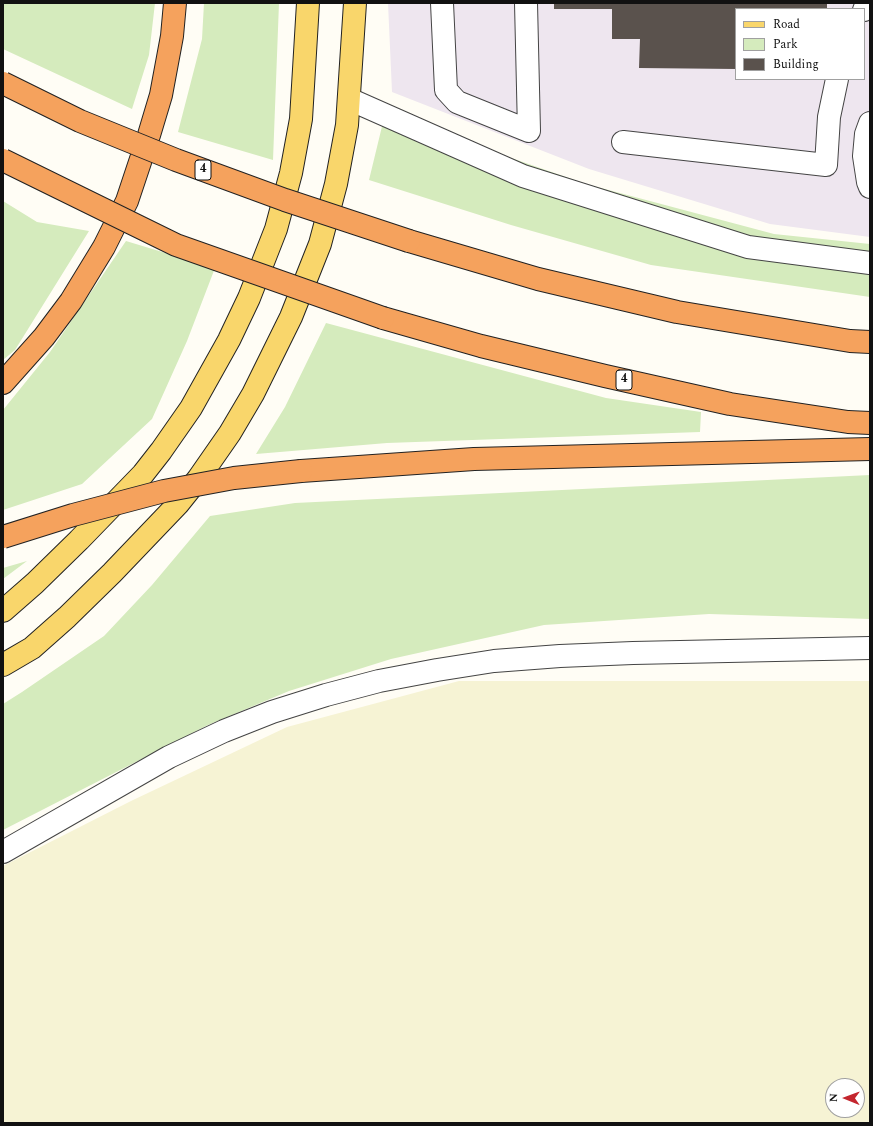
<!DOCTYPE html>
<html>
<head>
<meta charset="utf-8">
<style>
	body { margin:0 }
	#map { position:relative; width:873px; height:1126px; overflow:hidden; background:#fffdf5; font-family:Spectral,serif }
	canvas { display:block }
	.frame { position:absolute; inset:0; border:4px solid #111; pointer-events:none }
	.legend { position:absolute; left:735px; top:8px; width:130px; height:72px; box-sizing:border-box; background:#fff; border:1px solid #a0a0a0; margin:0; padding:5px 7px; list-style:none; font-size:12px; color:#111 }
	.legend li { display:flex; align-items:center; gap:8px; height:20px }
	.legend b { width:20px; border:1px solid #a0a0a0 }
	.north { position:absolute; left:825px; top:1078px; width:40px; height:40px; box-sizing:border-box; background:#fff; border:1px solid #a0a0a0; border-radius:50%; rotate:271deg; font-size:11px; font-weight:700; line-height:16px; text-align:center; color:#111 }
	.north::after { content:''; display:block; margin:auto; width:14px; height:18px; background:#c4262e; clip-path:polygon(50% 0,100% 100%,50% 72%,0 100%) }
</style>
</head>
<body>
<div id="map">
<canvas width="873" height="1126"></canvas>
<div class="frame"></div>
<ul class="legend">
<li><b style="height:5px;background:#f9d66b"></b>Road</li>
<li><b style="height:11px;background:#d5ebbd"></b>Park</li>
<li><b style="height:11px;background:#5a524d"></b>Building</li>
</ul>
<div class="north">N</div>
</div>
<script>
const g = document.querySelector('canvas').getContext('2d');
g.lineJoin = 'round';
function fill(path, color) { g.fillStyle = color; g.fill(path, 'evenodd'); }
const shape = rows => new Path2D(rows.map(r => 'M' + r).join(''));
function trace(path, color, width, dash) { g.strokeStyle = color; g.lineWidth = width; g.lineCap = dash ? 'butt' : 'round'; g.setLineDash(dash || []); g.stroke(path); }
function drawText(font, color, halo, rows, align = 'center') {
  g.font = font + ' Spectral,serif'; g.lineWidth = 4; g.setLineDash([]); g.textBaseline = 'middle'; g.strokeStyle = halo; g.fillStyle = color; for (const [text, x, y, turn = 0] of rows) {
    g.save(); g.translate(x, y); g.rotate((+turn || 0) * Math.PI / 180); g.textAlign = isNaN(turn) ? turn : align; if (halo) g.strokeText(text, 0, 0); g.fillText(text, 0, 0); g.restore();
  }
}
const industrial = shape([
	[388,3,870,3,870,237,770,224,589,169,392,92],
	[736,9,864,9,864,79,736,79]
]);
const farmland = shape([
	[459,681,870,681,870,1123,3,1123,3,866,131,801,287,727],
	[833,1086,857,1086,857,1110,833,1110]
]);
const green = shape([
	[3,3,155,3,149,55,132,109,3,49],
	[204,3,279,3,273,160,178,132,202,39],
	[385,114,586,184,774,234,870,244,870,297,651,265,511,225,369,180],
	[3,201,37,222,89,231,15,350,3,360],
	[126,241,215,268,187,341,152,419,82,484,3,510,3,410,50,352],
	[326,323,606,398,701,412,700,432,387,443,256,454,285,407],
	[870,475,870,619,709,614,544,625,391,659,289,691,208,725,3,830,3,704,22,692,104,636,152,585,210,516,295,503],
	[27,561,3,579,3,568]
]);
const building = shape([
	[554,3,827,3,827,9,736,9,736,69,639,68,640,39,612,39,612,9,554,9]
]);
const minor = shape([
	[442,3,446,90,457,102,529,131,526,3],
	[864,10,867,3],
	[349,99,523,176,748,247,870,263],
	[870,123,866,134,864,156,868,182,870,187],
	[623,142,826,165,829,117,837,79],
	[3,852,169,757,224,731,272,712,326,695,379,681,437,670,494,661,560,656,633,653,870,648]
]);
const major = shape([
	[3,611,35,583,79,540,143,474,161,451,191,408,229,340,249,298,276,229,291,173,301,119,308,3],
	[3,665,32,648,67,617,112,573,178,504,198,479,230,433,253,394,291,317,320,244,336,184,347,125,355,3]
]);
const highway = shape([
	[409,241,538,279,677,312,850,341,870,342],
	[383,318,481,346,605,376,730,404,848,422,870,423],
	[3,383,44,337,71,301,104,247,127,201,149,135,161,95,172,36,175,3],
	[301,471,474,459,870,449]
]);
const highwayBridge = shape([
	[3,83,80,121,176,160,285,200,409,241],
	[3,160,176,245,383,318],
	[3,537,73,515,164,491,234,478,301,471]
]);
const shields = [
	[203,170,16],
	[624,380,16]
];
const shieldNames = [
	["4",203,170],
	["4",624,380]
];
fill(industrial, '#eee6ef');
fill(farmland, '#f6f3d4');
fill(green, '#d5ebbd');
fill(building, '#5a524d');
trace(minor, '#444', 24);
trace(major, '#222', 24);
trace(highway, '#222', 24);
trace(minor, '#fff', 22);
trace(major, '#f9d66b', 22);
trace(highway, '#f5a25d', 22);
trace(highwayBridge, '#222', 24, []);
trace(highwayBridge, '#f5a25d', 22);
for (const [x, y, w] of shields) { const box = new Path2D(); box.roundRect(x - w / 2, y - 10, w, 20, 3); g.fillStyle = '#fff'; g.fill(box); trace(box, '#111', 1); }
drawText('bold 12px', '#111', null, shieldNames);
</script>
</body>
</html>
